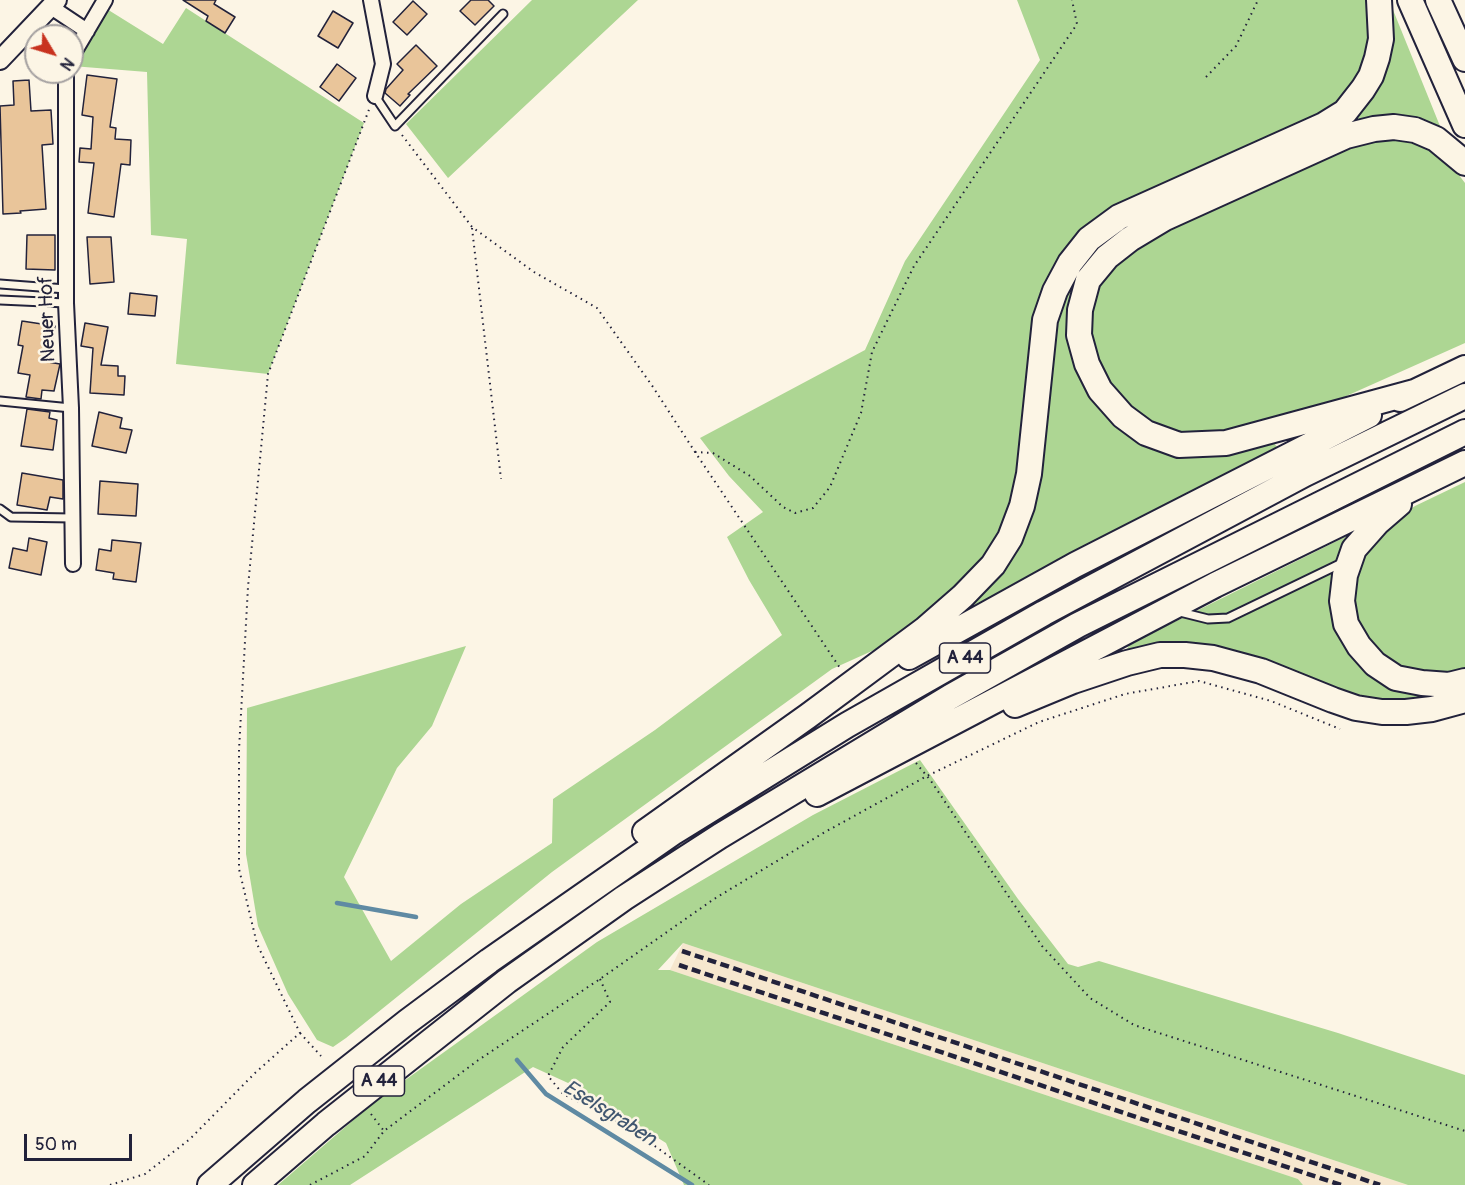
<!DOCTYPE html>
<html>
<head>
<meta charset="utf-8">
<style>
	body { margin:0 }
	#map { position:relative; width:1465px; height:1185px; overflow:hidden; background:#fcf5e5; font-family:Pangolin,sans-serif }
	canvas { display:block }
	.north { position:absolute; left:24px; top:24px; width:60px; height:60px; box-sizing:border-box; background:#fcf5e5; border:2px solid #a5a1a1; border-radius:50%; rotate:128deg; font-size:16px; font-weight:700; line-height:24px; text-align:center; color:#22223b }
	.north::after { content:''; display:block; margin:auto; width:21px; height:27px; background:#c8321e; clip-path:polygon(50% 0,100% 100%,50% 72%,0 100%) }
	.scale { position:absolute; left:24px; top:1134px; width:108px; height:27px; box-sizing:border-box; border:3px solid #22223b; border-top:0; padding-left:8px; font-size:18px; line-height:21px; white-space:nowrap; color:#22223b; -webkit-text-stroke:4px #fcf5e5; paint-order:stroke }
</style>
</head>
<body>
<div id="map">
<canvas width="1465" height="1185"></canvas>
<div class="north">N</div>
<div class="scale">50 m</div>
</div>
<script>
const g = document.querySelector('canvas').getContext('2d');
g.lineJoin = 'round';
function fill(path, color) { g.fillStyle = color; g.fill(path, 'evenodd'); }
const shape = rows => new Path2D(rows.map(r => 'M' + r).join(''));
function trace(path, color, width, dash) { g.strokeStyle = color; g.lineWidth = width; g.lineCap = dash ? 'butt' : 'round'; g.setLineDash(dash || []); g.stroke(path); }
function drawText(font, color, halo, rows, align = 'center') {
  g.font = font + ' Pangolin,sans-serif'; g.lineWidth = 5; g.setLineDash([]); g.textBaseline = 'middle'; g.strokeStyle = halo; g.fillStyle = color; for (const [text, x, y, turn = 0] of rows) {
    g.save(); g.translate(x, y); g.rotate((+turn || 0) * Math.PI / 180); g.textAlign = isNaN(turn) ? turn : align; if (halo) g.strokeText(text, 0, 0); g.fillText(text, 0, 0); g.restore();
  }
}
const built = shape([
	[683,943,1408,1185,1303,1185,1298,1179,670,970]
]);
const green = shape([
	[532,0,638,0,448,178,406,124],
	[1017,0,1373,0,1371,58,1340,107,1059,263,1046,282,1105,238,1155,211,1113,238,1072,336,1078,375,1098,406,1123,433,1157,451,1199,456,1273,442,1278,448,1228,479,976,604,832,669,552,872,346,1038,333,1047,317,1040,288,994,258,926,246,854,247,708,466,646,432,726,397,768,344,877,391,961,461,904,552,843,553,799,655,730,782,635,749,580,727,537,763,512,729,476,700,438,865,350,905,261,1040,60],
	[1389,0,1442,131,1401,114,1345,125],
	[102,6,163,44,186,8,364,123,268,374,176,364,187,239,151,235,147,72,72,66,72,56],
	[1408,136,1433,149,1455,170,1465,183,1465,343,1315,410,1225,436,1164,432,1115,395,1089,343,1094,283,1148,234,1322,156,1378,137],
	[1465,482,1465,670,1432,674,1410,672,1381,655,1366,638,1354,608,1356,580,1364,556,1384,529,1415,506],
	[1363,528,1339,561,1363,662,1449,692,1440,699,1403,703,1363,700,1326,690,1123,655,1130,644],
	[920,760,1018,899,1068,964,1078,967,1099,961,1338,1033,1465,1075,1465,1185,1408,1185,683,943,658,970,670,970,1298,1179,1303,1185,684,1185,666,1143,579,1088,533,1067,350,1185,278,1185,372,1104,597,942,813,815]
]);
const stream = shape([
	[337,903,416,917],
	[517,1060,546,1094,692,1185]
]);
const building = shape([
	[183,0,216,0,214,4,235,17,225,33,206,21,208,16,183,0],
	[471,0,488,0,494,6,475,25,460,11,471,0],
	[413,1,427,14,407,35,393,22,413,1],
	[333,11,353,23,338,48,318,36,333,11],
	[416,45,437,66,408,94,410,95,400,106,385,93,386,89,403,70,397,64,416,45],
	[337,64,356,78,339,101,320,87,337,64],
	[87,75,117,79,110,127,116,128,115,139,131,140,130,165,121,164,114,217,88,213,94,163,79,162,80,148,91,149,93,117,82,115,87,75],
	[29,80,31,111,51,110,53,144,42,145,46,209,20,211,21,213,3,214,0,106,14,105,13,81,29,80],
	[27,235,55,235,55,270,26,269,27,235],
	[87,237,111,237,114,282,90,284,87,237],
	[130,293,157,296,155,316,128,314,130,293],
	[22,321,55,326,48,362,60,364,54,391,42,390,41,399,26,397,30,375,18,373,23,346,18,345,22,321],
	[85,323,108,327,101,365,118,366,118,376,125,376,124,395,90,393,93,348,81,346,85,323],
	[27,409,50,412,49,418,57,420,53,450,21,446,27,409],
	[99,412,122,418,120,428,132,430,126,453,92,446,99,412],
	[22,473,63,480,63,499,50,497,47,510,17,505,22,473],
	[100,481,138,484,136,516,98,514,100,481],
	[29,538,47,542,41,575,9,568,13,548,27,551,29,538],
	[112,540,141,543,136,582,113,579,114,573,96,570,99,549,111,551,112,540]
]);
const path = shape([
	[1206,77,1236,46,1258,0],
	[402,135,472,227,534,272,597,308,653,387,695,452,840,668],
	[472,228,501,479],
	[695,452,713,453,750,476,783,507,795,513,813,508,830,487,861,413,872,352,914,266,1077,24,1072,0],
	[916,763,931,781,1042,946,1090,998,1134,1025,1465,1131],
	[600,979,610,1002,563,1047,548,1076,563,1094,627,1126,709,1185],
	[300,1033,321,1056],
	[371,1114,384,1131],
	[110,1185,145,1174,190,1139,255,1073,300,1033,257,944,239,869,239,750,248,587,268,374,370,107],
	[310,1185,365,1156,384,1131,477,1061,600,979,714,899,825,832,927,776,1039,722,1125,694,1199,681,1271,701,1340,729]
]);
const lane = shape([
	[375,96,395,126,503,14],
	[0,284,66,289],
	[0,300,66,303],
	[0,401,71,408],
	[0,509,11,517,72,518],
	[1180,612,1208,619,1228,618,1342,563]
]);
const street = shape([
	[371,0,383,64,375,96],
	[51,7,87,31],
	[72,56,105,0],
	[66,72,66,303,71,408,73,564]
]);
const secondary = shape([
	[0,60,57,0]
]);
const highway = shape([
	[1410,0,1465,125],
	[1438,0,1465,59],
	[1414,392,1226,443,1179,445,1146,433,1123,416,1100,390,1087,364,1079,335,1080,310,1088,280,1107,257,1130,239,1165,218,1346,136,1374,129,1394,127,1415,130,1436,139,1465,163],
	[1400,399,1465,368],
	[1399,504,1377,523,1354,549,1345,575,1342,601,1346,624,1359,646,1375,664,1396,678,1422,683,1449,685,1465,681],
	[909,657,1075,565,1369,415],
	[1015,705,1073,681,1127,663,1160,655,1185,655,1213,658,1261,671,1333,700,1356,708,1382,712,1406,712,1432,709,1465,700],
	[817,794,1215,585,1465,463],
	[645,832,808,716,924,630,963,596,993,565,1010,538,1022,506,1029,474,1045,320,1055,291,1070,263,1089,239,1119,217,1324,125,1345,112,1363,89,1371,76,1377,58,1381,39,1379,0],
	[210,1185,307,1101,407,1022,489,961,674,832,847,725,1044,613,1305,474,1465,396],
	[255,1185,326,1124,507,981,624,898,720,836,950,697,1078,625,1465,432]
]);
const rail = shape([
	[682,951,1380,1185],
	[679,965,1341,1185]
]);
const shields = [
	[965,658,51],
	[379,1081,51]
];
const shieldNames = [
	["A 44",965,658],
	["A 44",379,1081]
];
const streetNames = [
	["Neuer Hof",48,319,-92]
];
const waterNames = [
	["Eselsgraben",609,1114,32]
];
fill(built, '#f6e7ce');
fill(green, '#add693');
trace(stream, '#5f8aa3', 4.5);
fill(building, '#e9c59a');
trace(building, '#22223b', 1.5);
trace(lane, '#22223b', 11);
trace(street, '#22223b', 18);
trace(secondary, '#22223b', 22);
trace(highway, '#22223b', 28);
trace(path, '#22223b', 2, [1.5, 4.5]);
trace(lane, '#fcf5e5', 7);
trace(street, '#fcf5e5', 14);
trace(secondary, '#fcf5e5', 18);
trace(highway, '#fcf5e5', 24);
trace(rail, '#22223b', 4.5, [9, 4.5]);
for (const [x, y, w] of shields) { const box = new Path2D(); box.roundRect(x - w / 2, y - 15, w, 30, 4.5); g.fillStyle = '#fcf5e5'; g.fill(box); trace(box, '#22223b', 1.5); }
drawText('bold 18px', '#22223b', null, shieldNames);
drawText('20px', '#22223b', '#fcf5e5', streetNames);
drawText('italic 21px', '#40566f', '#fcf5e5', waterNames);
</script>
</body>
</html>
